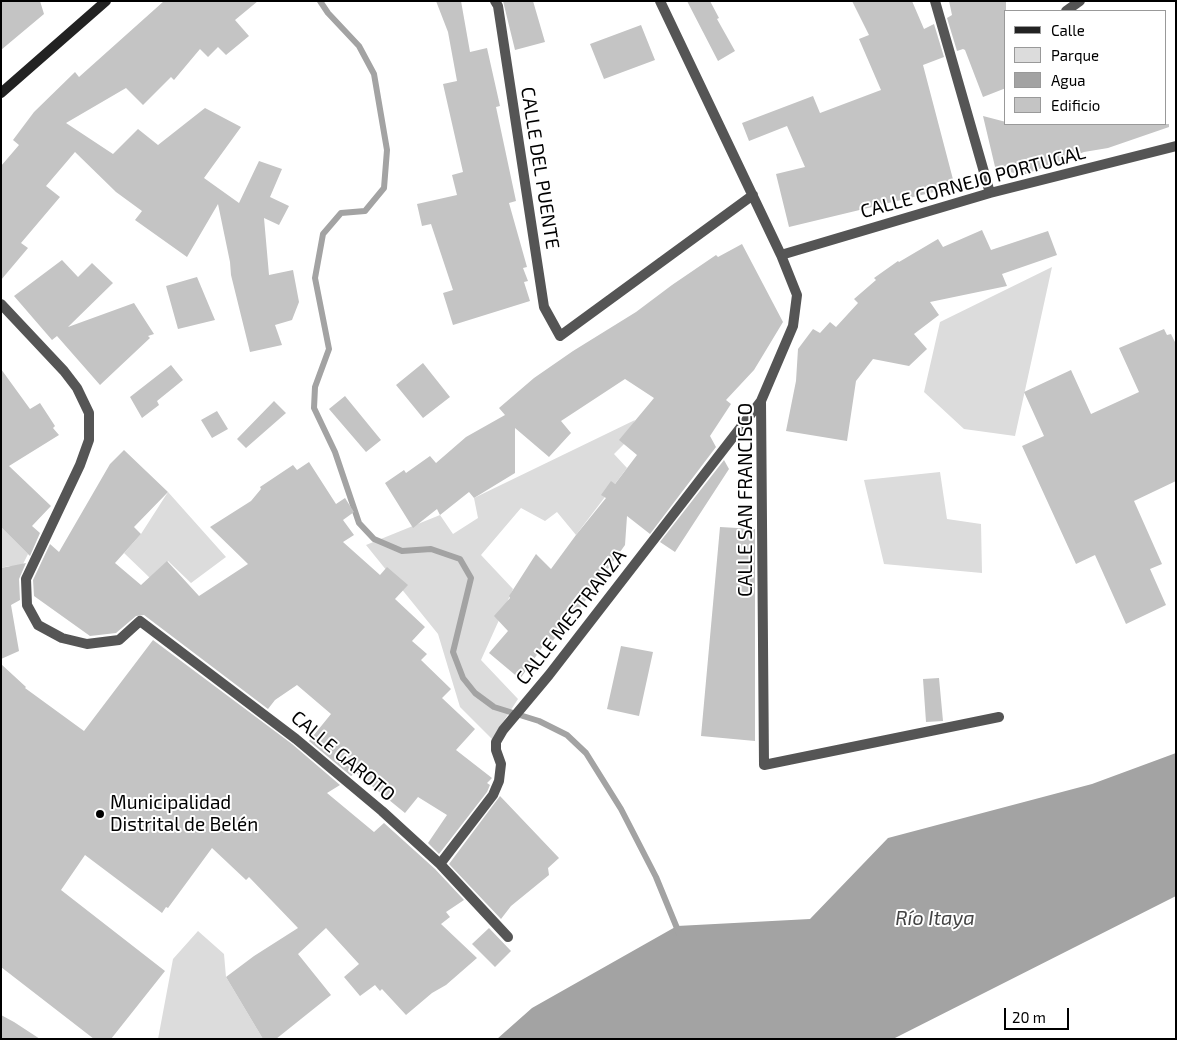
<!DOCTYPE html>
<html>
<head>
<meta charset="utf-8">
<style>
	body { margin:0 }
	#map { position:relative; width:1177px; height:1040px; overflow:hidden; background:#fff; font-family:"Exo 2",sans-serif }
	canvas { display:block }
	.frame { position:absolute; inset:0; border:2px solid #000; pointer-events:none }
	.legend { position:absolute; left:1004px; top:10px; width:162px; height:115px; box-sizing:border-box; background:#fff; border:1px solid #999; margin:0; padding:6px 9px; list-style:none; font-size:15px; color:#000 }
	.legend li { display:flex; align-items:center; gap:10px; height:25px }
	.legend b { width:25px; border:1px solid #999 }
	.scale { position:absolute; left:1004px; top:1008px; width:65px; height:22px; box-sizing:border-box; border:2px solid #000; border-top:0; padding-left:6px; font-size:15px; line-height:18px; white-space:nowrap; color:#000; -webkit-text-stroke:4px #fff; paint-order:stroke }
</style>
</head>
<body>
<div id="map">
<canvas width="1177" height="1040"></canvas>
<div class="frame"></div>
<ul class="legend">
<li><b style="height:6px;background:#222"></b>Calle</li>
<li><b style="height:14px;background:#dcdcdc"></b>Parque</li>
<li><b style="height:14px;background:#a3a3a3"></b>Agua</li>
<li><b style="height:14px;background:#c4c4c4"></b>Edificio</li>
</ul>
<div class="scale">20 m</div>
</div>
<script>
const g = document.querySelector('canvas').getContext('2d');
g.lineJoin = 'round';
function fill(path, color) { g.fillStyle = color; g.fill(path, 'evenodd'); }
const shape = rows => new Path2D(rows.map(r => 'M' + r).join(''));
function trace(path, color, width, dash) { g.strokeStyle = color; g.lineWidth = width; g.lineCap = dash ? 'butt' : 'round'; g.setLineDash(dash || []); g.stroke(path); }
function drawText(font, color, halo, rows, align = 'center') {
  g.font = font + ' "Exo 2",sans-serif'; g.lineWidth = 4; g.setLineDash([]); g.textBaseline = 'middle'; g.strokeStyle = halo; g.fillStyle = color; for (const [text, x, y, turn = 0] of rows) {
    g.save(); g.translate(x, y); g.rotate((+turn || 0) * Math.PI / 180); g.textAlign = isNaN(turn) ? turn : align; if (halo) g.strokeText(text, 0, 0); g.fillText(text, 0, 0); g.restore();
  }
}
const green = shape([
	[1052,267,1015,436,964,429,924,392,940,322],
	[635,420,624,444,614,454,627,468,576,535,557,512,545,521,521,508,481,555,513,589,481,660,518,699,492,739,460,707,438,634,366,545,440,515,453,534,478,518,474,498],
	[940,472,947,519,981,524,982,573,884,564,864,480],
	[168,492,226,557,191,583,168,561,150,578,124,553,141,534],
	[1,527,28,554,21,568,9,566,1,568],
	[198,931,224,954,226,977,263,1039,158,1039,173,959]
]);
const water = shape([
	[1176,753,1176,896,893,1039,497,1039,532,1008,677,926,810,919,888,838,1092,784]
]);
const stream = shape([
	[320,1,328,13,359,46,374,74,387,150,384,188,365,211,341,213,323,234,315,278,329,349,315,387,314,408,335,452,359,523,374,539,402,551,431,549,460,559,471,578,453,652,463,678,475,693,494,707,539,721,567,735,586,753,621,809,656,877,679,933]
]);
const building = shape([
	[1,1,40,1,44,14,1,50],
	[164,1,258,1,235,20,249,36,226,55,218,47,208,57,200,49,174,80,171,77,143,105,126,88,66,123,113,154,138,129,158,145,205,108,241,127,204,178,239,203,259,161,282,169,270,197,289,206,279,225,264,218,269,275,293,270,299,302,292,320,275,325,282,345,250,352,231,275,230,262,218,204,187,257,135,220,142,211,116,192,75,152,46,186,60,197,21,243,28,248,1,280,1,166,19,145,13,140,34,112,75,72,79,77],
	[436,1,461,1,470,52,487,48,500,106,496,107,516,201,509,203,527,267,523,268,528,281,524,282,530,301,453,325,443,293,453,290,431,224,422,226,417,204,457,195,452,175,463,172,443,84,457,81,448,32],
	[503,1,533,1,545,42,515,50],
	[687,1,710,1,719,18,717,19,735,51,718,61],
	[852,1,912,1,924,29,934,24,944,57,923,65,955,187,789,227,776,174,805,167,787,126,749,141,742,123,813,96,820,113,881,90,859,39,869,35],
	[949,1,1006,1,1006,88,983,97,965,50,963,49,957,51,947,18,952,15],
	[641,25,655,60,604,79,590,44],
	[983,116,1006,122,1006,124,1169,124,1169,127,1108,148,1084,152,1026,174,996,171],
	[982,230,991,250,1048,231,1057,255,1002,274,1007,286,930,302,939,315,914,334,927,349,909,366,873,359,856,381,847,441,786,431,796,381,798,349,813,329,820,333,830,322,836,327,858,303,854,299,876,280,874,278,898,261,899,262,938,239,943,247],
	[742,244,783,322,754,370,726,400,731,404,710,436,716,447,650,534,627,516,625,545,575,615,574,614,551,643,548,639,520,679,489,653,508,631,494,616,510,598,509,596,536,554,551,569,576,535,606,498,601,495,611,481,615,484,637,455,619,440,654,398,625,379,561,421,571,433,549,457,515,428,515,473,474,498,469,492,440,515,437,509,413,528,385,483,404,470,406,473,430,456,436,463,466,437,505,415,499,408,534,378,573,351,636,312,672,285,716,255,718,257],
	[62,260,78,277,92,263,113,283,68,327,134,303,154,334,148,336,150,338,100,385,57,336,52,340,14,296],
	[197,277,215,320,178,329,166,286],
	[1164,329,1167,335,1171,334,1176,344,1176,481,1134,501,1162,564,1150,569,1166,605,1126,624,1095,555,1076,564,1022,446,1044,436,1024,392,1071,370,1091,414,1139,392,1119,348],
	[423,363,450,397,423,418,396,385],
	[171,365,183,380,157,401,159,405,142,418,130,397],
	[1,369,30,409,40,403,55,426,53,428,59,435,9,466,51,506,32,526,40,533,30,556,1,527],
	[345,396,381,440,366,452,329,409],
	[274,401,286,413,246,448,237,439],
	[217,411,228,429,212,438,201,420],
	[124,450,168,492,134,527,141,534,115,563,141,585,167,561,199,596,248,564,210,527,251,501,261,489,260,487,293,465,297,470,309,462,336,504,345,498,354,512,343,520,354,535,343,542,380,575,387,567,408,585,395,599,425,627,412,641,427,654,421,660,451,689,442,698,475,729,456,750,492,778,487,783,490,785,487,792,439,854,428,843,447,815,418,797,405,813,356,773,351,776,309,741,331,714,297,685,275,700,268,709,144,615,136,616,116,633,90,636,34,596,33,580,50,544,59,552,110,464],
	[724,460,729,469,675,552,660,542],
	[720,527,755,529,755,741,701,736],
	[26,563,19,579,20,600,11,605,19,651,1,659,1,568],
	[153,640,292,744,340,785,327,793,374,832,384,823,435,869,464,900,446,912,450,917,441,924,477,958,446,985,432,993,406,1015,382,989,380,991,375,985,360,996,344,977,359,964,326,928,298,954,331,995,276,1039,263,1039,226,977,254,956,298,928,249,877,246,880,212,848,168,908,166,907,162,913,85,855,61,890,165,971,111,1039,94,1039,1,967,1,664,26,687,25,688,84,731],
	[621,646,653,652,639,716,607,709],
	[939,678,943,721,926,722,923,679],
	[500,796,559,858,548,868,549,875,511,906,501,919,449,864],
	[489,928,511,951,495,967,472,944],
	[1,1015,14,1022,40,1039,1,1039]
]);
const street = shape([
	[495,1,498,6,544,307,560,336,753,195],
	[660,1,781,255,797,295,793,326,761,401,764,765,999,717],
	[935,1,990,193],
	[1066,11,1080,1],
	[781,255,990,193,1176,146],
	[1,304,64,371,77,388,89,413,89,440,80,465,26,579,27,605,38,625,62,638,87,644,119,640,140,621,296,739,382,811,440,864,508,937],
	[440,864,493,795,499,781,501,764,496,750,496,742,503,730,549,675,761,401]
]);
const secondary = shape([
	[1,93,106,1]
]);
const markers = [
	[100,814,5,"#000"]
];
const streetNames = [
	["CALLE DEL PUENTE",540,168,81],
	["CALLE CORNEJO PORTUGAL",973,182,-15],
	["CALLE SAN FRANCISCO",746,500,-90],
	["CALLE MESTRANZA",571,617,-52],
	["CALLE GAROTO",343,756,40]
];
const poiNames = [
	["Municipalidad",110,803],
	["Distrital de Belén",110,825]
];
const waterNames = [
	["Río Itaya",935,918]
];
fill(green, '#dcdcdc');
fill(water, '#a3a3a3');
trace(stream, '#a3a3a3', 6);
fill(building, '#c4c4c4');
trace(street, '#555', 10);
trace(secondary, '#222', 10);
for (const [x, y, r, color] of markers) { const dot = new Path2D(); dot.arc(x, y, r, 0, 2 * Math.PI); g.fillStyle = color; g.fill(dot); trace(dot, '#fff', 2); }
drawText('19px', '#000', '#fff', streetNames);
drawText('19px', '#000', '#fff', poiNames, 'left');
drawText('italic 20px', '#444', '#fff', waterNames);
</script>
</body>
</html>
